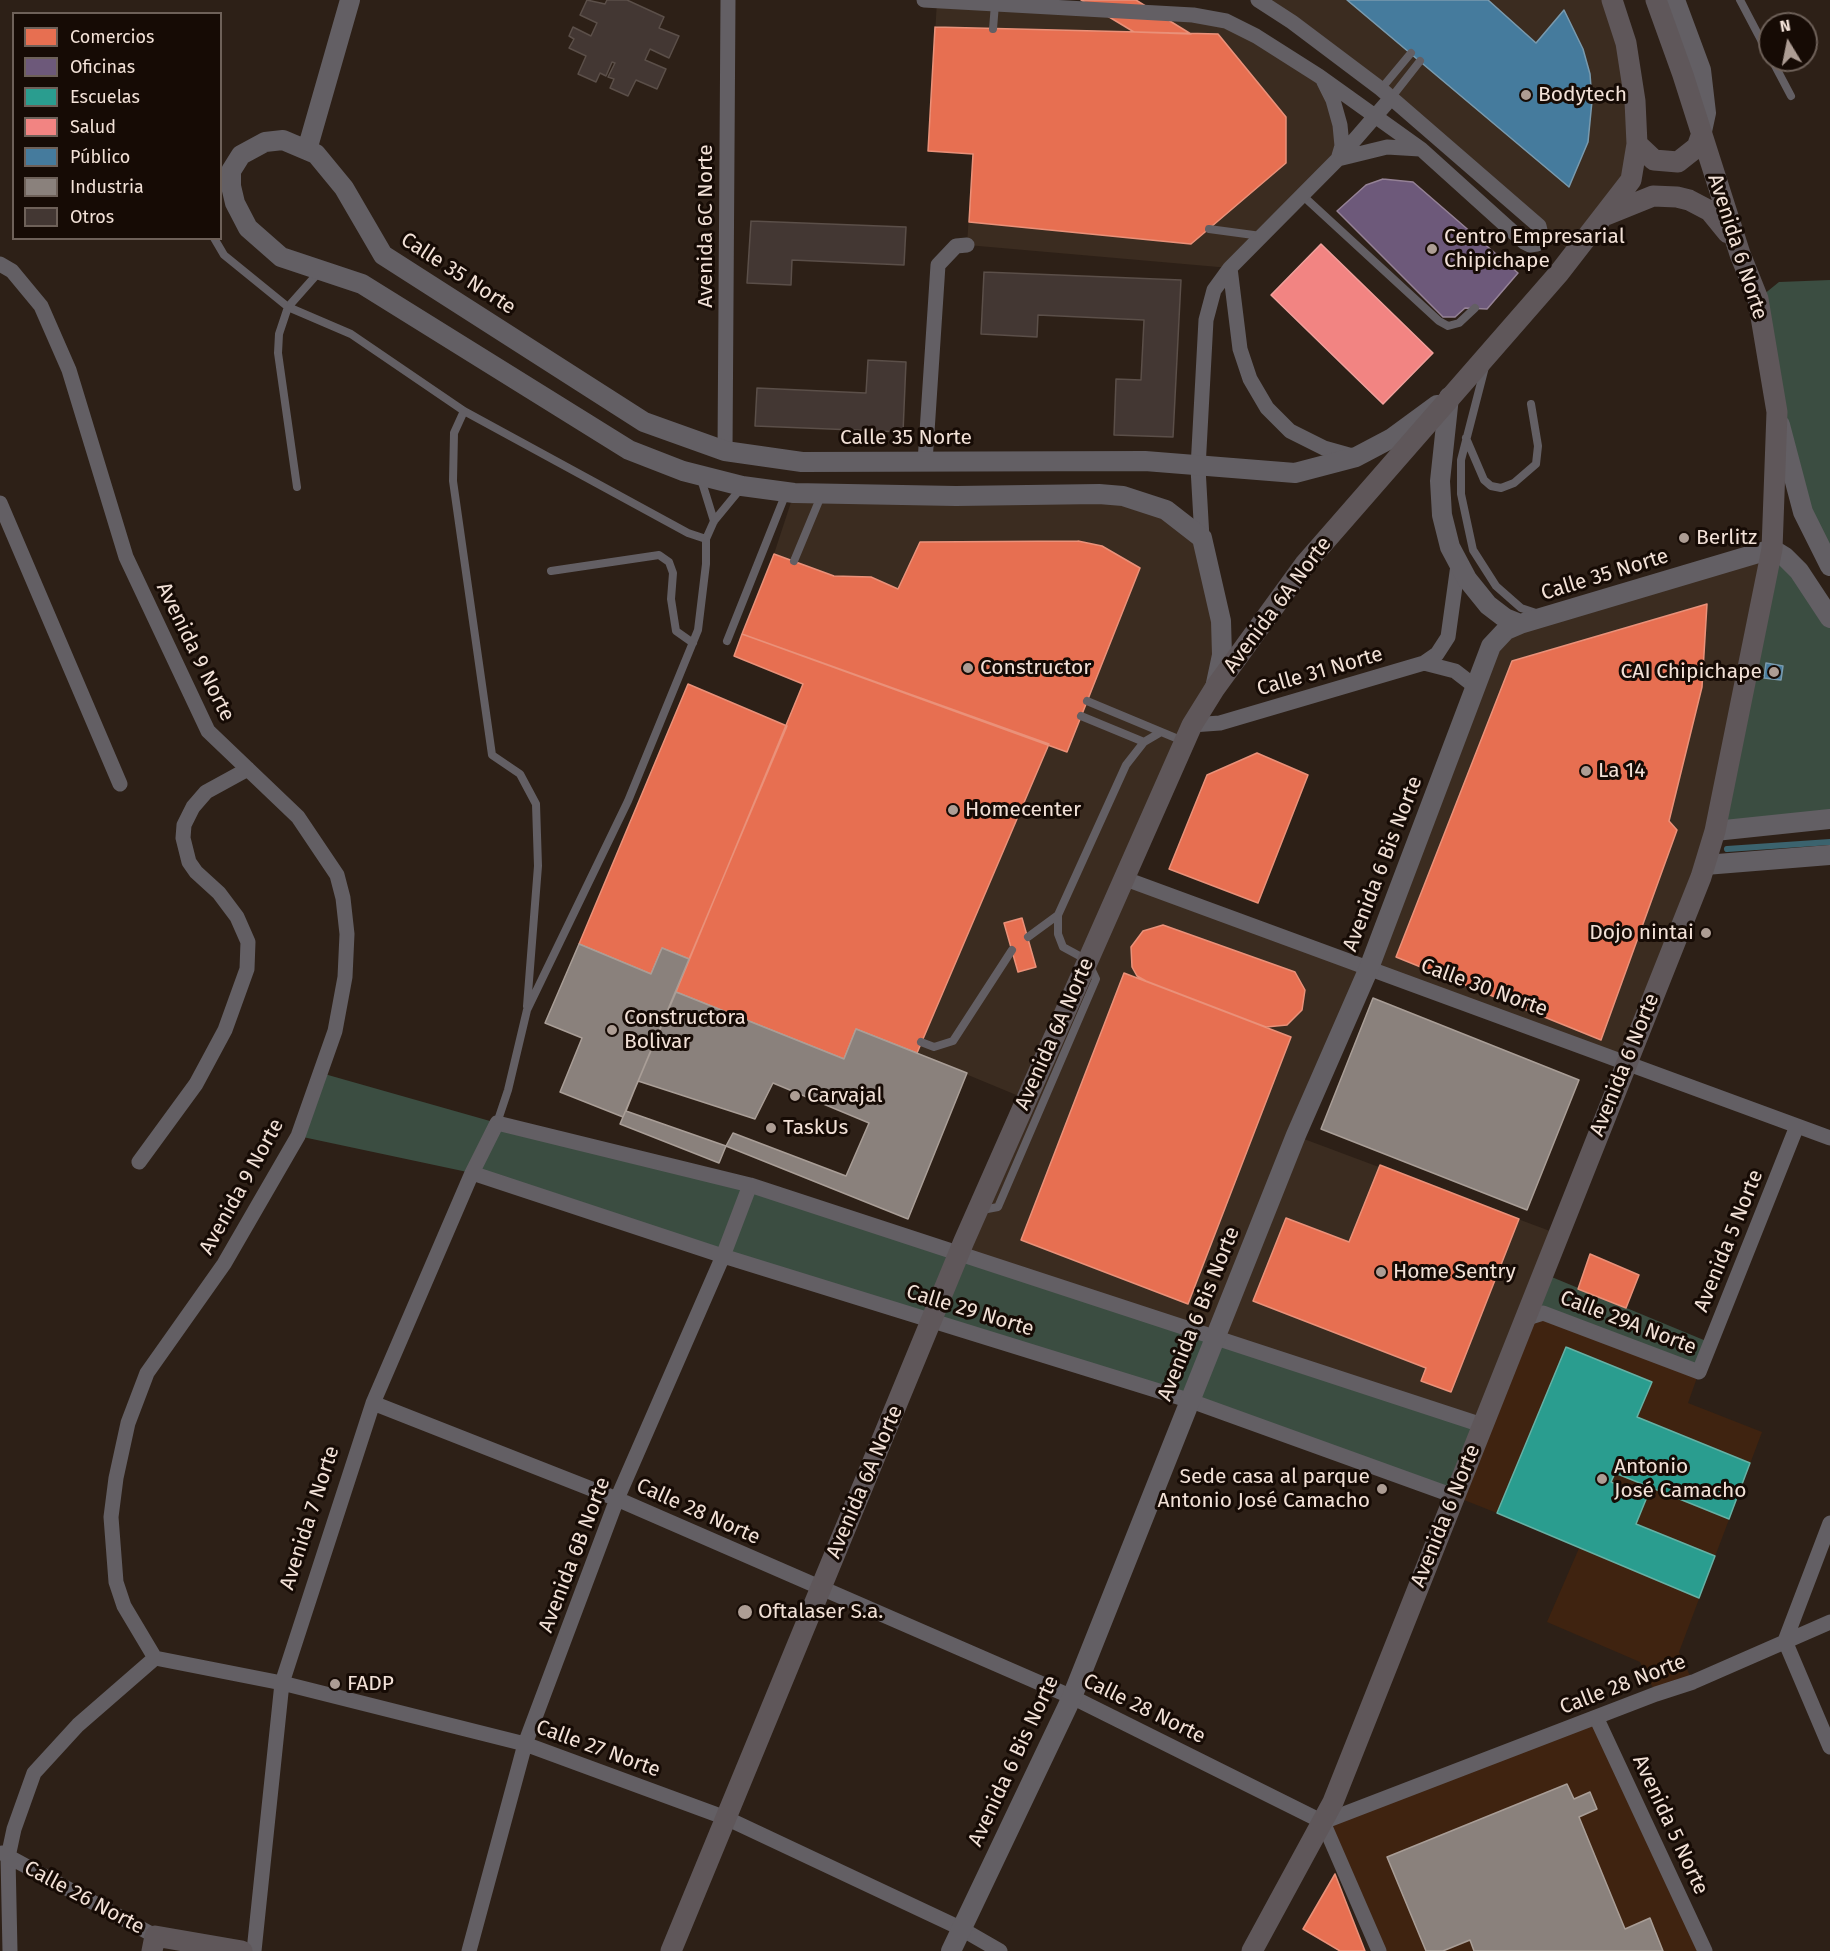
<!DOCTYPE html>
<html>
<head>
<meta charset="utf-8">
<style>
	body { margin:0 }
	#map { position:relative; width:1830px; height:1951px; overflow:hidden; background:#2d2017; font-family:"Fira Sans",sans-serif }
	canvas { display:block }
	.legend { position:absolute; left:12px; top:12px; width:210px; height:228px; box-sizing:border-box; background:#160b05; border:2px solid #6e6159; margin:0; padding:8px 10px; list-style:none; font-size:18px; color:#f2e1d7 }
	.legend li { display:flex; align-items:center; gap:12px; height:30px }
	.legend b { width:30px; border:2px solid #6e6159 }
	.north { position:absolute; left:1758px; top:12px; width:60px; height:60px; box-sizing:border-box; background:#160b05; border:2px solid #6e6159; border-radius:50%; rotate:350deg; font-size:16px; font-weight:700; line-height:24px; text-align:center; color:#f2e1d7 }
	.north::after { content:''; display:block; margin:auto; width:21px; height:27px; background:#ad9d94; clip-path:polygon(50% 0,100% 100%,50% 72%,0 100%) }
</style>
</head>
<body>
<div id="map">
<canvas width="1830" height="1951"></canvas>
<ul class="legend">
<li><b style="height:16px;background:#e76f51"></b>Comercios</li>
<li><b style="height:16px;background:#6d597a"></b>Oficinas</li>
<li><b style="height:16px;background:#2a9d8f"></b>Escuelas</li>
<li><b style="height:16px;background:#f28482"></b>Salud</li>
<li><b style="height:16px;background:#457b9d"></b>Público</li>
<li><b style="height:16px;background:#8a817c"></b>Industria</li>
<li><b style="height:16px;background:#433733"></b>Otros</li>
</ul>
<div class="north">N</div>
</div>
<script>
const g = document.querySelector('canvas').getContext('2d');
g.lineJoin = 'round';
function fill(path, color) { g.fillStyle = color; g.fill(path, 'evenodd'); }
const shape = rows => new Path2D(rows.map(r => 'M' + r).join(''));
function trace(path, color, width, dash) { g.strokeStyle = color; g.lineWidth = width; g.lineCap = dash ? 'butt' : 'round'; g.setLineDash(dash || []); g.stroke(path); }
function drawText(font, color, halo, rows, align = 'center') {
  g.font = font + ' "Fira Sans",sans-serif'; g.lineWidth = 6; g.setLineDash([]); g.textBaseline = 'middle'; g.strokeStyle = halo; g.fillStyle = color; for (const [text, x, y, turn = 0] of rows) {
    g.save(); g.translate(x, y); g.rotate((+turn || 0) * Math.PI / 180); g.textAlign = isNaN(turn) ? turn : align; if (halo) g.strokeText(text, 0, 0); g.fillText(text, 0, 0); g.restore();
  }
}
const commercial = shape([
	[1258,0,1612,0,1623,30,1631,180,1574,255,1381,89],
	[937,1,1226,21,1319,76,1342,146,1230,268,967,245,973,154,928,151],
	[794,493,1123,496,1202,538,1222,655,1124,878,1369,968,1497,638,1772,549,1715,831,1626,1063,1369,968,1296,1136,1558,1234,1482,1425,959,1253,1026,1099,857,1029,676,992,803,684,734,656,774,554]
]);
const built = shape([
	[1535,1292,1699,1372,1688,1403,1762,1432,1679,1652,1693,1682,1656,1694,1640,1662,1547,1622,1580,1546,1454,1496],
	[1596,1717,1705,1951,1379,1951,1323,1822]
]);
const green = shape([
	[1830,280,1830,566,1803,512,1758,299,1779,282],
	[1772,549,1830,618,1830,819,1715,831],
	[1766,663,1783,666,1781,680,1764,678],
	[321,1073,497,1123,750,1185,1482,1425,1454,1496,1191,1401,472,1173,298,1136],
	[1542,1273,1711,1343,1699,1372,1543,1313,1535,1292]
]);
const shops = shape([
	[1081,0,1136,0,1191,34,1134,32,1081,0],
	[935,27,1218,34,1286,117,1286,163,1191,244,969,222,973,154,928,151,935,27],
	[1078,541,1102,546,1140,568,1067,752,742,634,774,554,834,576,871,577,898,589,920,542,1078,541],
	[1707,604,1702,687,1669,821,1677,830,1601,1040,1396,957,1512,661,1707,604],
	[742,634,1049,744,917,1053,856,1029,844,1059,676,992,803,684,734,656,742,634],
	[688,684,787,726,689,959,662,948,651,974,579,944,688,684],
	[1257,753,1308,775,1258,903,1169,869,1207,775,1257,753],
	[1022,918,1036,967,1018,972,1004,923,1022,918],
	[1163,925,1295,972,1305,990,1302,1010,1287,1025,1266,1027,1146,981,1137,976,1132,967,1131,947,1143,931,1163,925],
	[1124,973,1291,1037,1188,1304,1021,1240,1124,973],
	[1380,1165,1519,1219,1451,1392,1421,1381,1426,1368,1253,1301,1286,1218,1349,1242,1380,1165],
	[1590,1254,1639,1275,1626,1308,1578,1289,1590,1254],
	[1335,1874,1365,1951,1340,1951,1303,1929,1335,1874]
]);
const offices = shape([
	[1383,179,1413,182,1518,273,1487,309,1465,308,1455,317,1443,317,1337,211,1366,185,1383,179]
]);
const schools = shape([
	[1566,1347,1652,1382,1637,1417,1750,1463,1729,1519,1615,1473,1611,1482,1647,1497,1636,1524,1715,1556,1699,1598,1497,1513,1566,1347]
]);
const health = shape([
	[1321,244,1433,353,1383,404,1271,295,1321,244]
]);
const public = shape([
	[1347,0,1488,0,1536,43,1564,10,1583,49,1590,74,1592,101,1588,142,1569,187,1347,0],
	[1766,663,1783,666,1781,680,1764,678,1766,663]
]);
const industry = shape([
	[579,944,651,974,662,948,689,959,623,1117,560,1092,582,1038,545,1023,579,944],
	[676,992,844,1059,856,1029,967,1073,908,1219,726,1146,719,1163,620,1124,676,992],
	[1373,998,1579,1080,1527,1210,1321,1129,1373,998],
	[638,1081,755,1119,773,1083,869,1123,846,1176,733,1133,726,1146,626,1111,638,1081],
	[1567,1784,1574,1799,1590,1792,1597,1809,1579,1817,1625,1929,1650,1918,1663,1951,1474,1951,1470,1940,1443,1951,1426,1951,1387,1857,1567,1784]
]);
const stream = shape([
	[1727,849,1830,842]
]);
const building = shape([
	[587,0,605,4,607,0,627,0,664,17,659,28,679,36,669,58,650,49,645,60,666,69,657,89,636,80,628,96,610,88,614,79,608,77,615,63,612,62,606,76,600,73,596,82,578,74,586,56,569,48,574,39,569,36,573,27,591,36,597,23,580,15,587,0],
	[751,221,906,227,904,265,792,260,791,285,747,283,751,221],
	[984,272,1181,280,1173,437,1114,435,1116,379,1141,380,1144,320,1038,315,1037,337,981,334,984,272],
	[868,360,906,362,903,432,755,426,757,388,866,393,868,360]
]);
const service = shape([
	[1740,0,1770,57],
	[993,29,995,4],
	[1772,60,1791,96],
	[1381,89,1411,53],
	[1391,98,1420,61],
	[1302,195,1439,321,1448,326,1459,323,1475,308],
	[1209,229,1261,236],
	[214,238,224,255,288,307,351,334,464,411,688,533,706,539],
	[1485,367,1461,460,1461,494,1473,550,1496,586,1521,608,1539,614],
	[464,411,454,433,453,481,492,755,520,774,536,804,538,866,527,1006],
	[1466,438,1484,480,1491,486,1501,488,1514,483,1536,464,1538,446,1531,404],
	[701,479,714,521],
	[297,487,278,353,279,334,288,307,319,272],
	[794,561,821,496],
	[551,571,659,555,669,562,673,573,671,599,676,631,693,643],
	[727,641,786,493],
	[1087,701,1183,741],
	[1081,716,1144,742],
	[1028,937,1058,915],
	[921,1042,934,1047,953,1041,1012,950],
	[497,1123,508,1090,527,1010,628,801,698,630,706,564,706,539,714,521,742,487],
	[982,1210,998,1207,1096,979,1087,960,1063,947,1058,934,1058,915,1126,765,1144,742,1161,732]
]);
const minor = shape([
	[924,0,1193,15,1226,21,1256,36,1319,76,1421,149,1524,242,1530,245,1537,244,1542,239,1539,226,1381,89,1292,22,1258,0],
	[1324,82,1333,100,1340,125,1342,146,1339,156],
	[1338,159,1387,147,1420,149],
	[0,264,12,271,41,306,69,370,126,557,208,731,298,817,337,875,343,898,347,934,345,977,335,1031,298,1136,224,1264,147,1373,128,1423,116,1478,111,1517,116,1582,124,1606,155,1658],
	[1230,268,1240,349,1250,379,1267,408,1290,431,1324,448,1356,457],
	[725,451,728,0],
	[925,462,938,265,956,246,967,245],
	[0,503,120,784],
	[1202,538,1198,468,1206,320,1214,290,1230,268,1338,159,1391,98],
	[1424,663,1455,671,1477,688],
	[1192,725,1220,723,1424,663,1437,654,1448,637,1458,565],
	[1123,878,1830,1138],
	[139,1162,196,1084,225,1030,247,969,248,942,237,917,219,893,196,872,189,862,183,838,184,825,193,807,206,792,248,769],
	[472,1173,723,1256,1191,1401,1454,1496],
	[1524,1319,1543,1313,1699,1372,1797,1126],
	[373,1403,617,1499,1072,1697,1323,1822,1656,1694,1693,1682,1830,1622],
	[1830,1523,1785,1641,1830,1747],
	[155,1658,282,1683,525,1744,726,1818,960,1928,1000,1951],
	[1596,1717,1705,1951],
	[1323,1822,1379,1951],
	[2,1853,155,1936],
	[10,1951,8,1857,14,1829,34,1773,78,1725,155,1658],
	[254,1951,282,1683,373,1403,472,1173,497,1123,750,1185,1482,1425],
	[469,1951,525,1744,617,1499,723,1256,750,1185]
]);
const tertiary = shape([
	[1675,0,1701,70,1706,113,1701,136],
	[307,150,350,0],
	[1449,397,1440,481,1442,515,1450,547,1467,579,1488,605,1505,618,1520,624],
	[1780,425,1803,512,1830,566],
	[1215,688,1222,655,1221,621,1202,538,1166,510,1123,496,1099,494,956,496,794,493,742,486,683,471,629,450,362,284,281,257,248,228,235,203,231,186,231,171,241,155,265,142,283,140,316,154,344,188,383,255,644,422,725,451,802,462,1145,461,1295,473,1356,457,1392,438,1437,405],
	[1715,831,1830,819],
	[1705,865,1830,855],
	[951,1951,1072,1697,1296,1135,1369,968,1491,646,1506,630,1520,624,1772,549,1785,557,1799,571,1830,618]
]);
const secondary = shape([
	[1637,144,1654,160,1678,162,1697,147,1701,136],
	[1606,215,1653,196,1677,197,1689,200,1710,211,1728,233],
	[152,1951,155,1936,242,1951],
	[671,1951,964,1241,1192,725,1215,688,1305,564,1559,273,1631,180,1637,144,1635,101,1626,43,1612,0],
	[1252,1951,1333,1802,1701,877,1715,831,1772,549,1777,412,1758,299,1740,254,1683,75,1656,0]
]);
const markers = [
	[1526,95,6,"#ad9d94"],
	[1432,249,6,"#ad9d94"],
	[1684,538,6,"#ad9d94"],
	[968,668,6,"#ad9d94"],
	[1774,672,6,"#ad9d94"],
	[1586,771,6,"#ad9d94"],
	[953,810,6,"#ad9d94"],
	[1706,933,6,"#ad9d94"],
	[612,1030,6,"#ad9d94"],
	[795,1096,6,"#ad9d94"],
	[771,1128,6,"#ad9d94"],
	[1381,1272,6,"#ad9d94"],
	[1602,1479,6,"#ad9d94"],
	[1382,1489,6,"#ad9d94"],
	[745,1612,8,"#ad9d94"],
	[335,1684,6,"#ad9d94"]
];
const poiNames = [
	["Bodytech",1538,95],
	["Centro Empresarial",1444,237],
	["Chipichape",1444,261],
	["Berlitz",1696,538],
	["Constructor",980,668],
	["CAI Chipichape",1762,672,"right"],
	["La 14",1598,771],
	["Homecenter",965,810],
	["Dojo nintai",1694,933,"right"],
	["Constructora",624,1018],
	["Bolivar",624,1042],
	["Carvajal",807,1096],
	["TaskUs",783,1128],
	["Home Sentry",1393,1272],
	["Antonio",1614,1467],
	["José Camacho",1614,1491],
	["Sede casa al parque",1370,1477,"right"],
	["Antonio José Camacho",1370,1501,"right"],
	["Oftalaser S.a.",758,1612],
	["FADP",347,1684]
];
const streetNames = [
	["Avenida 6C Norte",706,226,-90],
	["Avenida 6 Norte",1737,247,72],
	["Calle 35 Norte",458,274,33],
	["Calle 35 Norte",906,438],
	["Calle 35 Norte",1605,575,-17],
	["Avenida 6A Norte",1278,605,-53],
	["Avenida 9 Norte",195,652,64],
	["Calle 31 Norte",1320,672,-16],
	["Avenida 6 Bis Norte",1383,864,-69],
	["Calle 30 Norte",1484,988,20],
	["Avenida 6A Norte",1055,1034,-66],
	["Avenida 6 Norte",1625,1065,-68],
	["Avenida 9 Norte",242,1187,-61],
	["Avenida 5 Norte",1729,1241,-68],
	["Calle 29 Norte",970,1311,17],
	["Avenida 6 Bis Norte",1199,1314,-68],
	["Calle 29A Norte",1628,1323,21],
	["Avenida 6A Norte",865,1482,-67],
	["Calle 28 Norte",698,1512,24],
	["Avenida 6 Norte",1446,1516,-68],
	["Avenida 7 Norte",310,1518,-72],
	["Avenida 6B Norte",575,1555,-69],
	["Calle 28 Norte",1623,1685,-21],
	["Calle 28 Norte",1144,1709,26],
	["Calle 27 Norte",598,1749,20],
	["Avenida 6 Bis Norte",1014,1761,-65],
	["Avenida 5 Norte",1670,1825,65],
	["Calle 26 Norte",84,1898,28]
];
fill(commercial, '#3b2c20');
fill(built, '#3f2310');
fill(green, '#3b4d41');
fill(shops, '#e76f51');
trace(shops, '#ea9179', 1.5);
fill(offices, '#6d597a');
trace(offices, '#958296', 1.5);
fill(schools, '#2a9d8f');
trace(schools, '#66b1a5', 1.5);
fill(health, '#f28482');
trace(health, '#f2a09c', 1.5);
fill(public, '#457b9d');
trace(public, '#799aae', 1.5);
fill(industry, '#8a817c');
trace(industry, '#a99e97', 1.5);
trace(stream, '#3b636e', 6);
fill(building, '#433733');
trace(building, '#5b4f49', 1.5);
trace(service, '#635f64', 8);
trace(minor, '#635f64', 15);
trace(tertiary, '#635f64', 20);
trace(secondary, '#5f575a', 21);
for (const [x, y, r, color] of markers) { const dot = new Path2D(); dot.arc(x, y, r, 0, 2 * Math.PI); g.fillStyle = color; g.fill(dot); trace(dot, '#160b05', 2); }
drawText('21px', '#f2e1d7', '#160b05', poiNames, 'left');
drawText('21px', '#f2e1d7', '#160b05', streetNames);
</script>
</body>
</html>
